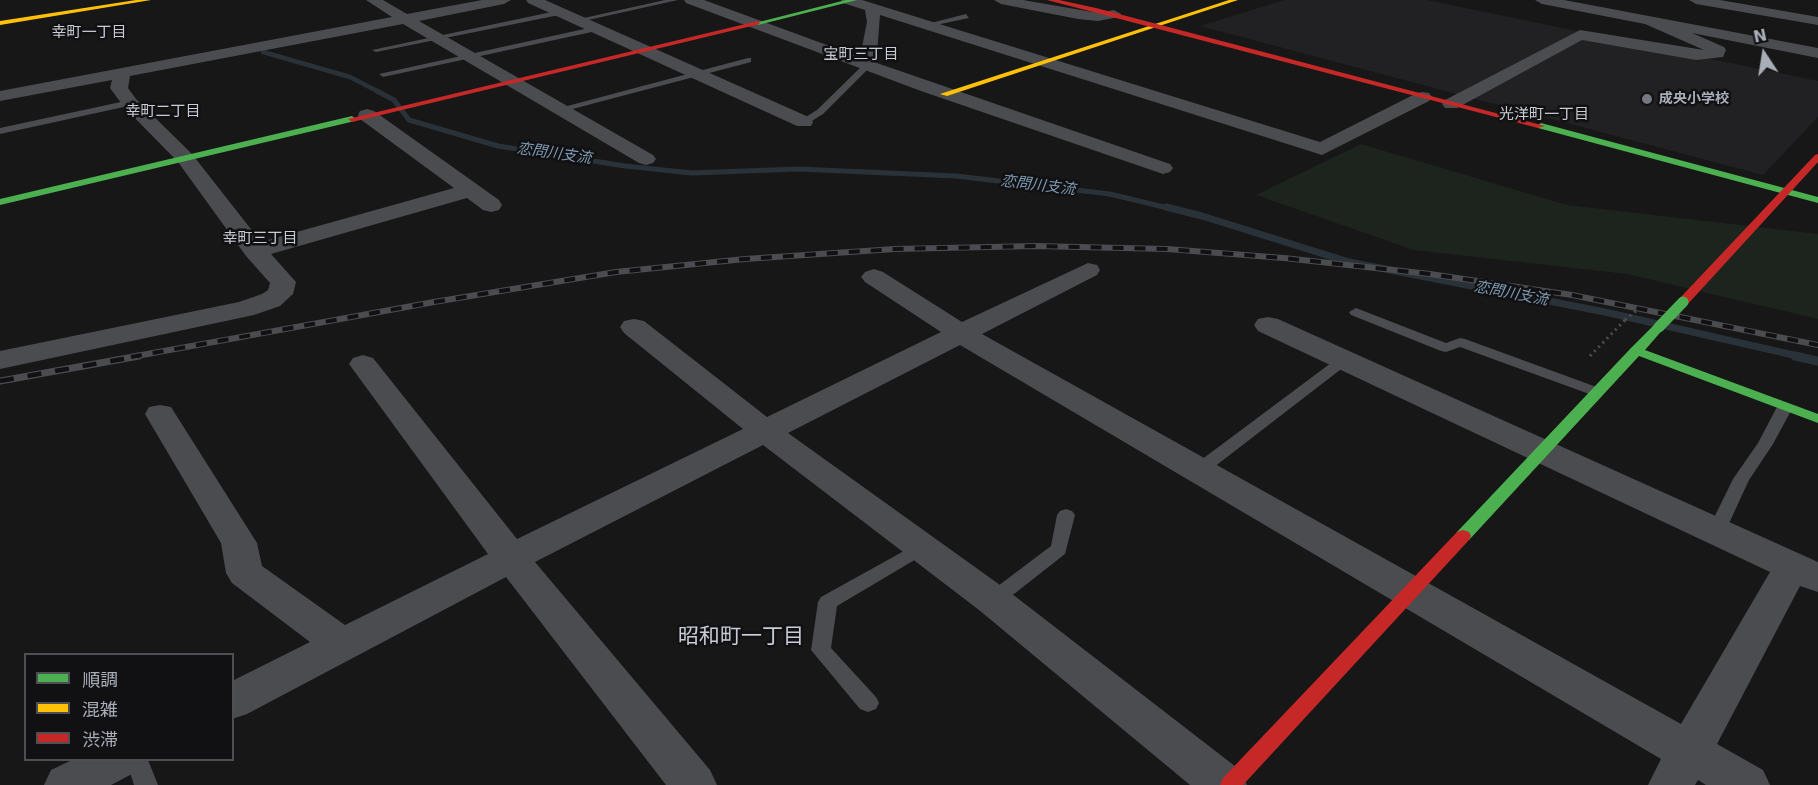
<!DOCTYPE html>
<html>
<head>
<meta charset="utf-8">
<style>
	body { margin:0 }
	#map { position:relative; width:1818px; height:785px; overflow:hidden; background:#171717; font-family:"DejaVu Sans","Noto Sans JP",sans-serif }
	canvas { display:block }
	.legend { position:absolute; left:24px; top:653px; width:210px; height:108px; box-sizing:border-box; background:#111113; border:2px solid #4d4f55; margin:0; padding:8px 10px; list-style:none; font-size:18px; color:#a8adb8 }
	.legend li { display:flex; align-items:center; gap:12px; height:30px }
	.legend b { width:30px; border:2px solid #4d4f55 }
	.north { position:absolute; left:1734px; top:24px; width:60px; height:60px; -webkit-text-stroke:4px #111113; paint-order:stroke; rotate:348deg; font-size:16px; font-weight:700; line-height:24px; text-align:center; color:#a8adb8 }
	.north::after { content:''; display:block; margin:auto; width:21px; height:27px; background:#a8adb8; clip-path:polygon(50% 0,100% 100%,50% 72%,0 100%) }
</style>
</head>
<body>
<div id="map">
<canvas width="1818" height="785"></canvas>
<ul class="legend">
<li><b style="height:8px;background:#4caf50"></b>順調</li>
<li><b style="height:8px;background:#ffc107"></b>混雑</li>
<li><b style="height:8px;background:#c62828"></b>渋滞</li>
</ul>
<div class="north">N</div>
</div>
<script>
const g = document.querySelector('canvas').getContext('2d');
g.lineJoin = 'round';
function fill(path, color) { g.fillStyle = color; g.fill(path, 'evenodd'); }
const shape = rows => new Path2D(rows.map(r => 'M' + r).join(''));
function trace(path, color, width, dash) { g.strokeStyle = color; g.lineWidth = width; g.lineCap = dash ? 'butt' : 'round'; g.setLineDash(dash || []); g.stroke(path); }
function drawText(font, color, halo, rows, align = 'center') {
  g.font = font + ' "DejaVu Sans","Noto Sans JP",sans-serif'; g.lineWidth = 5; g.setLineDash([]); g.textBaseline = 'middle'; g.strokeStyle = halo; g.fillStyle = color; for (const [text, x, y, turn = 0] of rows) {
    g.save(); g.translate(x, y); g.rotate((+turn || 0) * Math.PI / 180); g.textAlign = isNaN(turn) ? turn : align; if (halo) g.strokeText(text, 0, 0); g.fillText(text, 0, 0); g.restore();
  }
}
const built = shape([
	[1284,0,1427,0,1818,81,1818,117,1763,175,1200,26]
]);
const green = shape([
	[1361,144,1567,205,1818,234,1818,319,1627,274,1414,250,1256,195]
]);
const streamFar3 = shape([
	[263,52,350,77,379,92]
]);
const streamFar2 = shape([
	[377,91,394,100,409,120,498,146,625,166,692,173,798,169,956,176,1110,194,1172,209]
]);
const streamFar1 = shape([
	[1166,207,1202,216,1349,262,1605,312,1802,357]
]);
const stream = shape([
	[1795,356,1818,361]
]);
const path = shape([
	[1590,356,1625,320]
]);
const lane = shape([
	[665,0,678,0,579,22,575,20,665,0],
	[561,10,564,14,376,52,372,50,561,10],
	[966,14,969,18,931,26,927,24,966,14],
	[598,26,601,26,601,30,383,77,379,74,598,26],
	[748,58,751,58,751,62,561,112,556,109,748,58],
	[865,63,872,65,823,114,807,124,801,124,801,120,817,110,865,63],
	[130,100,135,103,133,105,0,134,0,128,130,100],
	[1356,308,1446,343,1460,338,1465,339,1602,389,1604,392,1597,396,1592,395,1460,347,1446,352,1441,351,1351,315,1349,312,1356,308],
	[1344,356,1351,360,1349,363,1205,474,1193,474,1191,470,1193,466,1339,357,1344,356],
	[1785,402,1793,407,1773,444,1749,480,1725,532,1722,536,1716,538,1710,536,1707,532,1733,479,1758,443,1777,407,1785,402],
	[1066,509,1072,511,1075,515,1065,554,1000,605,993,607,986,605,983,600,986,595,1051,546,1057,515,1060,511,1066,509],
	[922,541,928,542,931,547,928,552,837,606,831,648,876,697,879,703,876,709,868,712,860,709,811,650,818,602,821,597,922,541],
	[126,760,148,760,158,785,134,785,126,760]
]);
const street = shape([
	[366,0,383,0,407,14,482,0,511,0,504,4,419,21,653,155,656,159,653,163,646,165,639,163,403,24,130,76,128,88,136,99,192,154,261,242,454,188,360,119,358,115,360,111,367,109,374,111,499,200,502,205,499,210,491,212,483,210,467,198,271,254,296,282,293,294,280,306,254,315,0,369,0,351,239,302,262,294,268,290,270,283,246,256,178,162,124,107,110,88,112,80,0,101,0,91,392,17,366,0],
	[526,0,545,0,811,118,813,122,811,126,797,126,528,3,526,0],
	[684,0,704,0,857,56,861,52,867,22,865,10,843,3,841,0,862,0,1320,142,1417,93,1423,92,1429,93,1432,97,1429,101,1322,155,880,15,877,54,871,61,1170,164,1173,168,1170,172,1163,174,921,91,686,3,684,0],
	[994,0,1023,0,1098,13,1114,10,1121,14,1119,17,1098,21,1078,19,1001,4,994,0],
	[1535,0,1564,0,1818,48,1818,58,1692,33,1724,47,1726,50,1723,57,1696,60,1582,40,1457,108,1445,108,1442,104,1445,100,1580,30,1704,50,1645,24,1542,4,1535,0],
	[1689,0,1720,0,1818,17,1818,25,1696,4,1689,0],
	[1088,263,1097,265,1100,270,1097,275,982,334,1681,724,1770,572,1258,331,1254,325,1258,319,1268,317,1278,319,1818,562,1818,592,1800,586,1717,744,1763,770,1770,785,1706,785,1698,780,1695,785,1648,785,1661,759,960,345,788,433,1007,590,1240,770,1247,785,1190,785,979,610,763,445,535,562,710,770,717,785,666,785,506,577,247,714,232,719,232,681,310,642,232,583,226,573,221,543,145,414,149,407,160,405,171,407,257,543,262,566,345,625,488,554,349,364,353,358,363,355,373,358,517,539,743,429,624,333,620,327,624,321,634,319,644,321,767,417,941,332,865,282,861,277,865,272,874,269,883,272,962,322,1088,263],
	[72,760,139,760,132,774,111,785,44,785,51,770,72,760]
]);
const fast = shape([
	[846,0,857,0,758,25,755,23,846,0],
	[352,116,356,119,355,121,0,205,0,199,352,116],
	[1541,123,1818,197,1818,203,1538,128,1537,126,1541,123],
	[1659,323,1665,327,1645,350,1818,414,1818,423,1639,356,1469,540,1457,540,1455,536,1457,532,1631,348,1655,324,1659,323]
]);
const slow = shape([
	[136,0,151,0,0,25,0,21,136,0],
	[1229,0,1238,0,947,96,940,94,1229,0]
]);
const jam = shape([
	[1047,0,1059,0,1096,8,1545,126,1538,128,1047,0],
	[758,21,760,24,352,122,348,119,758,21],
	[1818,154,1818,162,1687,305,1679,305,1677,302,1679,299,1815,155,1818,154],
	[1463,530,1469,532,1471,536,1469,540,1243,785,1220,785,1223,778,1457,532,1463,530]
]);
const railFar1 = shape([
	[131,357,434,302,616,272,745,259,895,249,1035,246,1167,249,1284,258,1430,274,1572,295,1818,345]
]);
const rail = shape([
	[0,381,139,356]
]);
const pathBridge = shape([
	[1625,320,1636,311]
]);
const fastBridge = shape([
	[1659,327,1683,302]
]);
const markers = [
	[1647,99,6,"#757880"]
];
const farPoinames = [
	["成央小学校",1659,99]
];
const farNeighbourhoodnames = [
	["幸町一丁目",89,33],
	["宝町三丁目",861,55],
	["幸町二丁目",163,112],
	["光洋町一丁目",1544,115],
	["幸町三丁目",260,239]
];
const farWaternames = [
	["恋問川支流",554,154,8],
	["恋問川支流",1038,186,7],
	["恋問川支流",1511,294,11]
];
const nearNeighbourhoodnames = [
	["昭和町一丁目",741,638]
];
fill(built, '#212123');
fill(green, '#1d241e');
trace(streamFar3, '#2a3239', 4.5);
trace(streamFar2, '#2a3239', 5);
trace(streamFar1, '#2a3239', 7);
trace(stream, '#2a3239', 9);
trace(path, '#4d4e52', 3, [2, 4]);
fill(lane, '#4b4c50');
fill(street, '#4b4c50');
fill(fast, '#4caf50');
fill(slow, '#ffc107');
fill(jam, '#c62828');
trace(railFar1, '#4b4c4f', 6);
trace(rail, '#4b4c4f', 7);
trace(railFar1, '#111113', 4, [11]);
trace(rail, '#111113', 4.5, [14]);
trace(pathBridge, '#4d4e52', 3, [2, 4]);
trace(fastBridge, '#4caf50', 11);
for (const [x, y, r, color] of markers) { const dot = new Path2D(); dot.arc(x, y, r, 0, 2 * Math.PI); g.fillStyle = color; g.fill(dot); trace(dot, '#111113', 2); }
drawText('bold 14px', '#a8adb8', '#111113', farPoinames, 'left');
drawText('15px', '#c9ccd4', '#111113', farNeighbourhoodnames);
drawText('italic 15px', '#7f9bb3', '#111113', farWaternames);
drawText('21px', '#c9ccd4', '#111113', nearNeighbourhoodnames);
</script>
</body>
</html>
